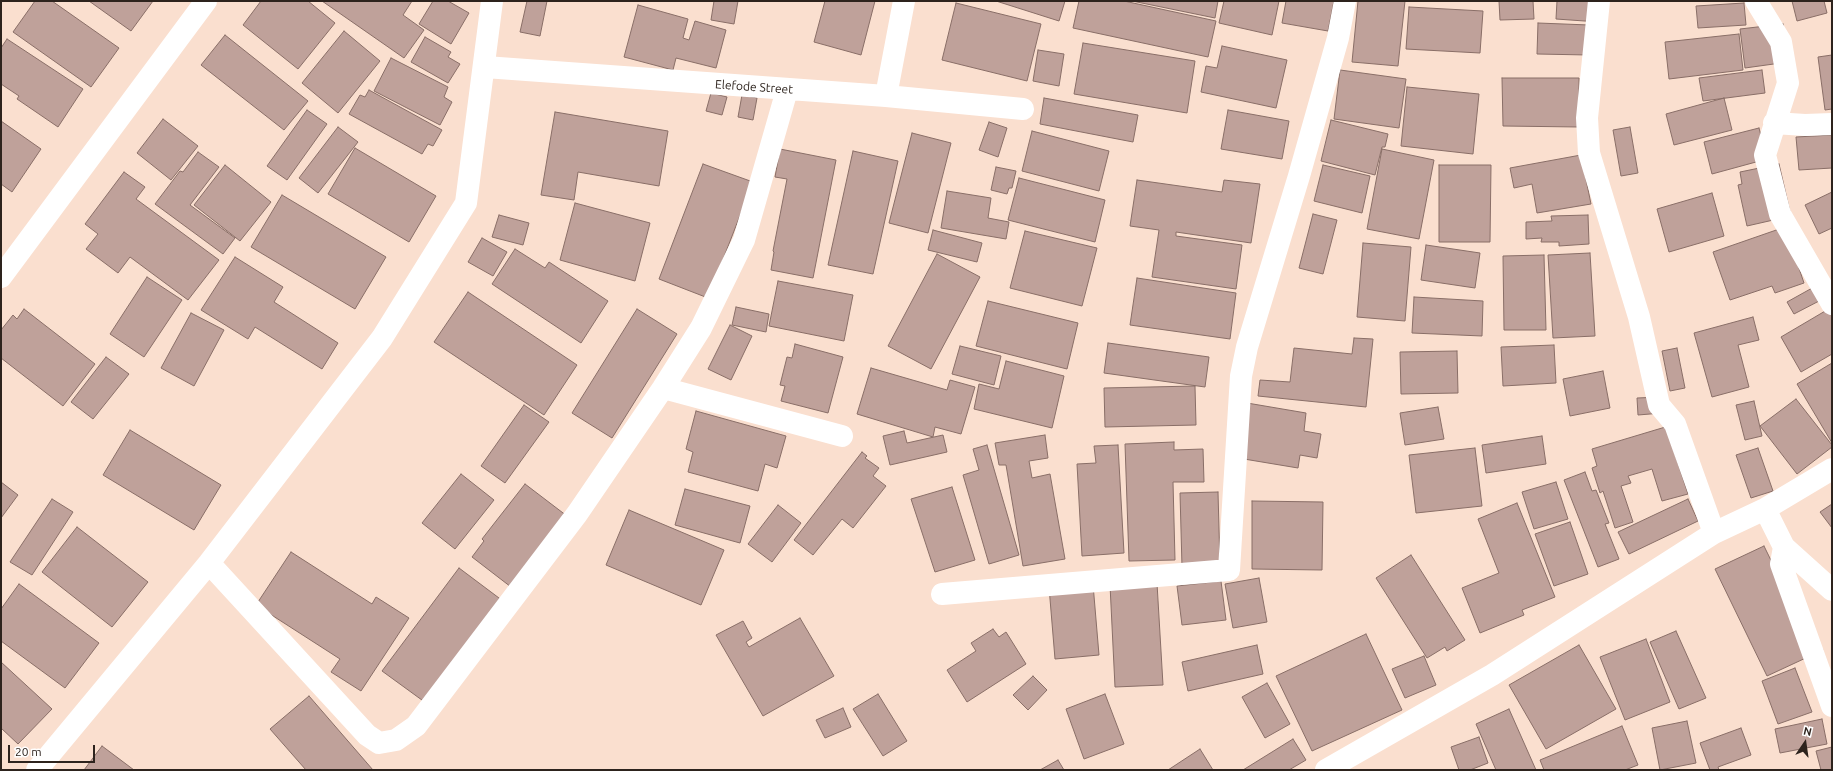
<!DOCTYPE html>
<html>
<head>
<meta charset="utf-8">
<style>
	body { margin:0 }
	#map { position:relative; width:1833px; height:771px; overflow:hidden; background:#fadfcf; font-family:Ubuntu,sans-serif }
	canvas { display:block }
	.frame { position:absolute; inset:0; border:2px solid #2d231d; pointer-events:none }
	.north { position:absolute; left:1785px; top:723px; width:40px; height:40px; -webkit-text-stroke:3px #fff; paint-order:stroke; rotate:13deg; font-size:11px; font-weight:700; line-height:16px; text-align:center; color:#2d231d }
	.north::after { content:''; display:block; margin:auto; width:14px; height:18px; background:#2d231d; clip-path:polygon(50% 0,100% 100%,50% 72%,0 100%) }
	.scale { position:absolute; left:8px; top:745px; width:87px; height:18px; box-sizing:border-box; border:2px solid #2d231d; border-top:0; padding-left:5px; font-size:12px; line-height:14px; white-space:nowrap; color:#2d231d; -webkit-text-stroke:3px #fff; paint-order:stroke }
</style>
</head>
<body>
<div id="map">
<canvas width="1833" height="771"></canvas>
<div class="frame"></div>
<div class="north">N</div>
<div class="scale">20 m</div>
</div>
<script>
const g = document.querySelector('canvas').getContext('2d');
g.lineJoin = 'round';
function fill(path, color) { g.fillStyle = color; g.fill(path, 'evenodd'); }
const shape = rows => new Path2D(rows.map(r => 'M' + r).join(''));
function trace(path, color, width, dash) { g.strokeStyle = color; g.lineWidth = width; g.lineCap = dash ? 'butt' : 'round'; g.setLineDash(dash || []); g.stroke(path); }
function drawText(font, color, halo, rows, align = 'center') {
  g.font = font + ' Ubuntu,sans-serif'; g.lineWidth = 3.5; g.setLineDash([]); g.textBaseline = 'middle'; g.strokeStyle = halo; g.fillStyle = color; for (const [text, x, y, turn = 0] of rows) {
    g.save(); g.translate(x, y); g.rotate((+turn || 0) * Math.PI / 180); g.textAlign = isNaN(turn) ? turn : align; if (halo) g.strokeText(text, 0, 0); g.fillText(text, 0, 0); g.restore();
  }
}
const building = shape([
	[35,1,52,1,119,48,91,87,13,32,35,1],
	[89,1,153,1,131,31,89,1],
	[261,1,308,1,335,23,298,69,243,25,261,1],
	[322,1,412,1,403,15,424,30,404,58,322,1],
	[433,1,448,1,469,13,451,44,419,24,433,1],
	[527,1,547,1,540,36,520,32,527,1],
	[714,1,738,1,734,24,711,20,714,1],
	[825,1,875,1,861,55,814,42,825,1],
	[996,1,1065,1,1059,21,996,1],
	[1079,1,1124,1,1216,21,1208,57,1073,28,1079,1],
	[1132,1,1218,1,1215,18,1132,1],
	[1224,1,1279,1,1272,35,1219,23,1224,1],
	[1286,1,1334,1,1328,31,1282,23,1286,1],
	[1358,1,1405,1,1398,66,1352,62,1358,1],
	[1499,1,1533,1,1534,19,1500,20,1499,1],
	[1557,1,1600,1,1599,22,1556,19,1557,1],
	[1792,1,1824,1,1827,13,1797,21,1792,1],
	[956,3,1041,24,1027,81,942,60,956,3],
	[1744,3,1746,25,1698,28,1696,6,1744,3],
	[638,5,688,19,683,38,689,40,695,21,726,30,716,68,676,58,673,70,624,57,638,5],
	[1409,7,1483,11,1480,53,1406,49,1409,7],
	[1538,23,1589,25,1588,55,1537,54,1538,23],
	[1783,24,1788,62,1745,68,1740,29,1783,24],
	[344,31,380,61,338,113,302,83,344,31],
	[1739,34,1743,70,1669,79,1665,42,1739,34],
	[225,35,308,101,284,130,201,65,225,35],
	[425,37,451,52,448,57,460,64,448,83,411,62,425,37],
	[7,39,83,89,58,127,17,99,19,96,1,84,1,48,7,39],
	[1083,43,1195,61,1187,113,1074,94,1083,43],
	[1222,46,1287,60,1276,108,1201,92,1206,66,1217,68,1222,46],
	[1038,50,1064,54,1059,86,1033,81,1038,50],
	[1832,55,1832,109,1825,110,1818,57,1832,55],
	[391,58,448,87,444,97,452,102,440,125,374,91,391,58],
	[1340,70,1406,79,1399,128,1334,119,1340,70],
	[1762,70,1765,93,1703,101,1699,78,1762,70],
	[1502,78,1579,78,1579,127,1503,126,1502,78],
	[1407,87,1479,94,1473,154,1401,146,1407,87],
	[369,90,442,130,433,146,428,144,422,154,349,114,360,95,365,97,369,90],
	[711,93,727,97,722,115,706,111,711,93],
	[742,95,757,98,753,120,738,117,742,95],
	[1044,98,1138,115,1133,142,1040,124,1044,98],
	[1724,98,1732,130,1674,145,1666,114,1724,98],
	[307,110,327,124,287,180,267,166,307,110],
	[1228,110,1289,121,1282,159,1221,149,1228,110],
	[555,112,668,131,659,186,578,172,574,200,541,195,555,112],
	[163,119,198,146,171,180,137,153,163,119],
	[1331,120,1388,134,1385,147,1382,147,1375,175,1321,161,1331,120],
	[1,121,41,149,12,192,1,184,1,121],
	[989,122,1007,128,998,157,979,150,989,122],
	[338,127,358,142,318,193,299,178,338,127],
	[1630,127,1638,173,1621,176,1613,130,1630,127],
	[1759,128,1767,159,1712,174,1704,142,1759,128],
	[1032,131,1109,151,1099,191,1022,171,1032,131],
	[912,133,951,143,928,233,889,223,912,133],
	[1832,135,1832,168,1799,170,1796,137,1832,135],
	[355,148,436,196,409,242,328,194,355,148],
	[780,149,836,160,813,278,771,270,774,252,773,251,787,179,775,177,780,149],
	[1382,149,1434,160,1419,239,1367,229,1382,149],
	[853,151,898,161,873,274,828,265,853,151],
	[198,152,219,167,190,205,235,238,223,254,155,204,180,171,183,172,198,152],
	[1581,155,1591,204,1537,213,1532,184,1514,188,1510,168,1581,155],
	[703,164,753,182,708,298,659,279,703,164],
	[1779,164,1791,216,1747,226,1738,185,1742,184,1740,172,1779,164],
	[225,165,271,202,240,241,194,205,225,165],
	[1323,165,1370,176,1362,213,1314,201,1323,165],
	[1439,165,1491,165,1490,242,1439,242,1439,165],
	[996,167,1016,171,1012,188,1009,188,1007,194,991,190,996,167],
	[124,172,145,187,136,199,219,260,188,300,130,257,118,273,86,249,98,234,85,224,124,172],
	[1019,178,1105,200,1095,242,1008,220,1019,178],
	[1137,180,1222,192,1224,180,1260,184,1251,243,1176,232,1176,236,1242,245,1236,289,1152,277,1159,230,1130,226,1137,180],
	[947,191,991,198,988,218,1009,222,1006,239,941,228,947,191],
	[1832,192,1832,228,1819,234,1805,205,1832,192],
	[1712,193,1724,236,1669,252,1657,209,1712,193],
	[282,195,386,257,355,309,251,247,282,195],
	[575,203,650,223,635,281,560,260,575,203],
	[1313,214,1337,220,1323,274,1299,268,1313,214],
	[499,215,529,223,523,245,492,237,499,215],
	[1588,215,1589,244,1559,246,1559,242,1541,242,1542,238,1526,239,1526,222,1552,221,1551,216,1588,215],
	[1785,227,1804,283,1775,293,1772,286,1730,300,1713,252,1785,227],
	[933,230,982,243,977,262,928,250,933,230],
	[1025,231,1097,248,1082,306,1010,288,1025,231],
	[482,238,507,252,493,276,468,262,482,238],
	[1363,243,1411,247,1405,321,1357,317,1363,243],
	[1426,245,1480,253,1475,288,1421,280,1426,245],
	[515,249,545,268,549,262,608,301,581,343,492,284,515,249],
	[1590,253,1595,336,1553,338,1548,255,1590,253],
	[937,254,980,277,931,369,888,346,937,254],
	[1544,255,1546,330,1504,330,1503,256,1544,255],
	[235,257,283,287,274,302,338,343,322,369,255,327,248,339,201,310,235,257],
	[147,277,182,300,144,357,110,334,147,277],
	[1137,278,1236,293,1230,339,1130,325,1137,278],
	[778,281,853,295,844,341,769,326,778,281],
	[1814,287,1821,300,1794,314,1787,302,1814,287],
	[468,292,577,365,544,415,434,342,468,292],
	[1414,297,1483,301,1482,336,1412,333,1414,297],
	[988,301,1078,323,1067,369,976,346,988,301],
	[736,307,769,314,766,332,732,325,736,307],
	[1832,307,1832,354,1801,372,1781,337,1832,307],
	[24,309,95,364,63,406,1,358,1,330,13,315,17,319,24,309],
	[637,309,677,334,612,438,572,413,637,309],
	[191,313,224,330,194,386,161,368,191,313],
	[1753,317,1759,340,1738,345,1749,387,1712,397,1694,333,1753,317],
	[730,325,752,336,731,380,708,369,730,325],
	[1354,338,1373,339,1366,407,1258,396,1260,380,1290,382,1294,348,1352,354,1354,338],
	[1108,343,1209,357,1205,387,1104,373,1108,343],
	[795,344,843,357,828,413,781,401,785,386,780,385,787,357,792,358,795,344],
	[1554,345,1556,383,1503,386,1501,347,1554,345],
	[960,346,1001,356,994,385,952,374,960,346],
	[1677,348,1685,388,1670,391,1662,351,1677,348],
	[1457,351,1458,393,1401,394,1400,352,1457,351],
	[106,357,129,374,93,419,71,402,106,357],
	[1006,361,1064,376,1052,428,974,409,979,384,999,389,1006,361],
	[1832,363,1832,443,1797,384,1832,363],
	[871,368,947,390,950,380,975,387,961,434,935,427,933,437,857,414,871,368],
	[1603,371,1610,408,1570,416,1563,379,1603,371],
	[1195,386,1196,425,1105,427,1104,388,1195,386],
	[1661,397,1662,413,1638,415,1637,398,1661,397],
	[1796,399,1832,445,1832,447,1797,474,1760,426,1796,399],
	[1754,401,1762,436,1745,440,1736,405,1754,401],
	[1247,403,1306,413,1304,431,1321,434,1317,458,1300,455,1298,468,1238,458,1247,403],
	[524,405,549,422,505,483,481,466,524,405],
	[1438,407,1444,439,1405,445,1400,413,1438,407],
	[696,411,786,436,777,468,765,464,758,491,688,472,693,452,686,449,696,411],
	[1682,422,1672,445,1688,494,1662,501,1652,469,1628,476,1631,483,1621,486,1633,522,1615,528,1603,491,1600,493,1592,468,1597,466,1592,449,1682,422],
	[130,430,221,485,194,530,103,475,130,430],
	[904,431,907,443,943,435,947,452,890,465,883,436,904,431],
	[1045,435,1048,458,1029,461,1032,478,1050,474,1065,559,1023,566,1006,465,999,465,995,443,1045,435],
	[1542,436,1546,464,1486,473,1482,445,1542,436],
	[1174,442,1174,450,1203,449,1204,482,1173,482,1175,560,1129,561,1125,444,1174,442],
	[987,445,1019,555,989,564,963,475,979,470,973,449,987,445],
	[1118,445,1124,553,1082,556,1077,464,1096,463,1094,446,1118,445],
	[1475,448,1482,506,1416,513,1409,455,1475,448],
	[1758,448,1773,491,1751,498,1736,455,1758,448],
	[862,452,867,456,865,458,879,468,873,476,886,486,853,528,842,519,813,555,794,540,862,452],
	[1585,472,1592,491,1596,490,1609,523,1605,524,1619,559,1598,567,1564,480,1585,472],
	[461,474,494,500,455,549,422,523,461,474],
	[1,482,18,495,1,518,1,482],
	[1556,482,1568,519,1534,529,1522,492,1556,482],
	[525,484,567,516,511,587,472,557,484,541,482,539,525,484],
	[952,487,975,560,935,572,911,499,952,487],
	[685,489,750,506,740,543,675,525,685,489],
	[1218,492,1220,566,1182,567,1180,493,1218,492],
	[52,499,73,512,32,575,10,562,52,499],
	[1688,499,1698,521,1629,554,1618,532,1688,499],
	[1252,501,1323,502,1322,570,1252,569,1252,501],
	[1517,503,1555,597,1522,610,1524,615,1480,633,1462,588,1499,573,1478,519,1517,503],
	[1832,504,1832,528,1820,512,1832,504],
	[778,505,801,523,772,562,748,544,778,505],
	[629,510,724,550,701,605,606,565,629,510],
	[1570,522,1588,574,1554,586,1535,534,1570,522],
	[77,527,148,582,112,627,42,572,77,527],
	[1764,546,1802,624,1823,650,1767,676,1715,569,1764,546],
	[291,552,372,604,376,597,409,618,361,691,331,672,340,659,256,605,291,552],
	[1411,555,1465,640,1447,651,1445,647,1427,658,1376,578,1411,555],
	[459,568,503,601,426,703,382,671,459,568],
	[1259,578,1267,622,1233,628,1225,584,1259,578],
	[1221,581,1226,620,1182,625,1177,586,1221,581],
	[1157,583,1163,685,1115,687,1110,585,1157,583],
	[19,584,99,643,65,688,1,641,1,609,19,584],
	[1093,584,1099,655,1055,659,1049,587,1093,584],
	[800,618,834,676,763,716,716,635,743,621,752,638,746,642,749,647,800,618],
	[993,629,999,637,1006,632,1026,664,967,702,947,670,976,651,971,643,993,629],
	[1676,631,1706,698,1679,709,1650,642,1676,631],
	[1366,634,1402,710,1312,751,1276,676,1366,634],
	[1646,639,1670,702,1625,720,1600,657,1646,639],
	[1257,645,1263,674,1188,691,1182,662,1257,645],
	[1579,645,1616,709,1546,749,1509,685,1579,645],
	[1424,656,1436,685,1405,698,1392,669,1424,656],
	[1,662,52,709,18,744,1,728,1,662],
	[1795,668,1812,712,1778,724,1762,681,1795,668],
	[1033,676,1047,690,1028,710,1013,695,1033,676],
	[1267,683,1290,724,1265,738,1242,697,1267,683],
	[878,694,907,741,883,756,853,709,878,694],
	[1105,694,1124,744,1084,759,1066,709,1105,694],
	[309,696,373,770,306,770,270,729,309,696],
	[843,708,851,727,825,738,816,720,843,708],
	[1509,709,1536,770,1496,770,1476,724,1509,709],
	[1822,719,1827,744,1780,753,1775,729,1822,719],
	[1687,721,1696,763,1660,770,1652,728,1687,721],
	[1622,726,1638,765,1625,770,1544,770,1540,760,1622,726],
	[1741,728,1751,755,1718,767,1719,770,1710,770,1700,743,1741,728],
	[1479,737,1488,763,1470,770,1459,770,1451,747,1479,737],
	[1293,739,1306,760,1289,770,1243,770,1293,739],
	[102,746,134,770,84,770,102,746],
	[1832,747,1832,770,1821,770,1816,751,1832,747],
	[1200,749,1213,770,1168,770,1200,749],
	[1058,760,1064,770,1040,770,1058,760]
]);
const minor = shape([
	[1599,1,1587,118,1589,153,1639,317,1659,405,1675,424,1714,533],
	[1756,1,1781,42,1788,83,1765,155,1780,214,1832,304],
	[485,67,886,96,1023,109],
	[886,96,904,1],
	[1774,123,1805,125,1832,124],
	[1,277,206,1],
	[663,388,842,436],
	[1765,509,1784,547,1781,564,1832,706],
	[1784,547,1832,590],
	[209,563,367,735,379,743,396,740,416,726,577,514,663,388,701,328,744,240,787,90],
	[942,594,1229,570,1241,376,1247,347,1299,176,1338,38,1345,1],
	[37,770,209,563,382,338,466,203,492,1],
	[1326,770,1492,675,1714,533,1765,509,1832,469]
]);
const streetNames = [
	["Elefode Street",754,87,4]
];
fill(building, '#bfa19a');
trace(building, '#896e67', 1);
trace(minor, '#fff', 22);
drawText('12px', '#2d231d', '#fff', streetNames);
</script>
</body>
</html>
